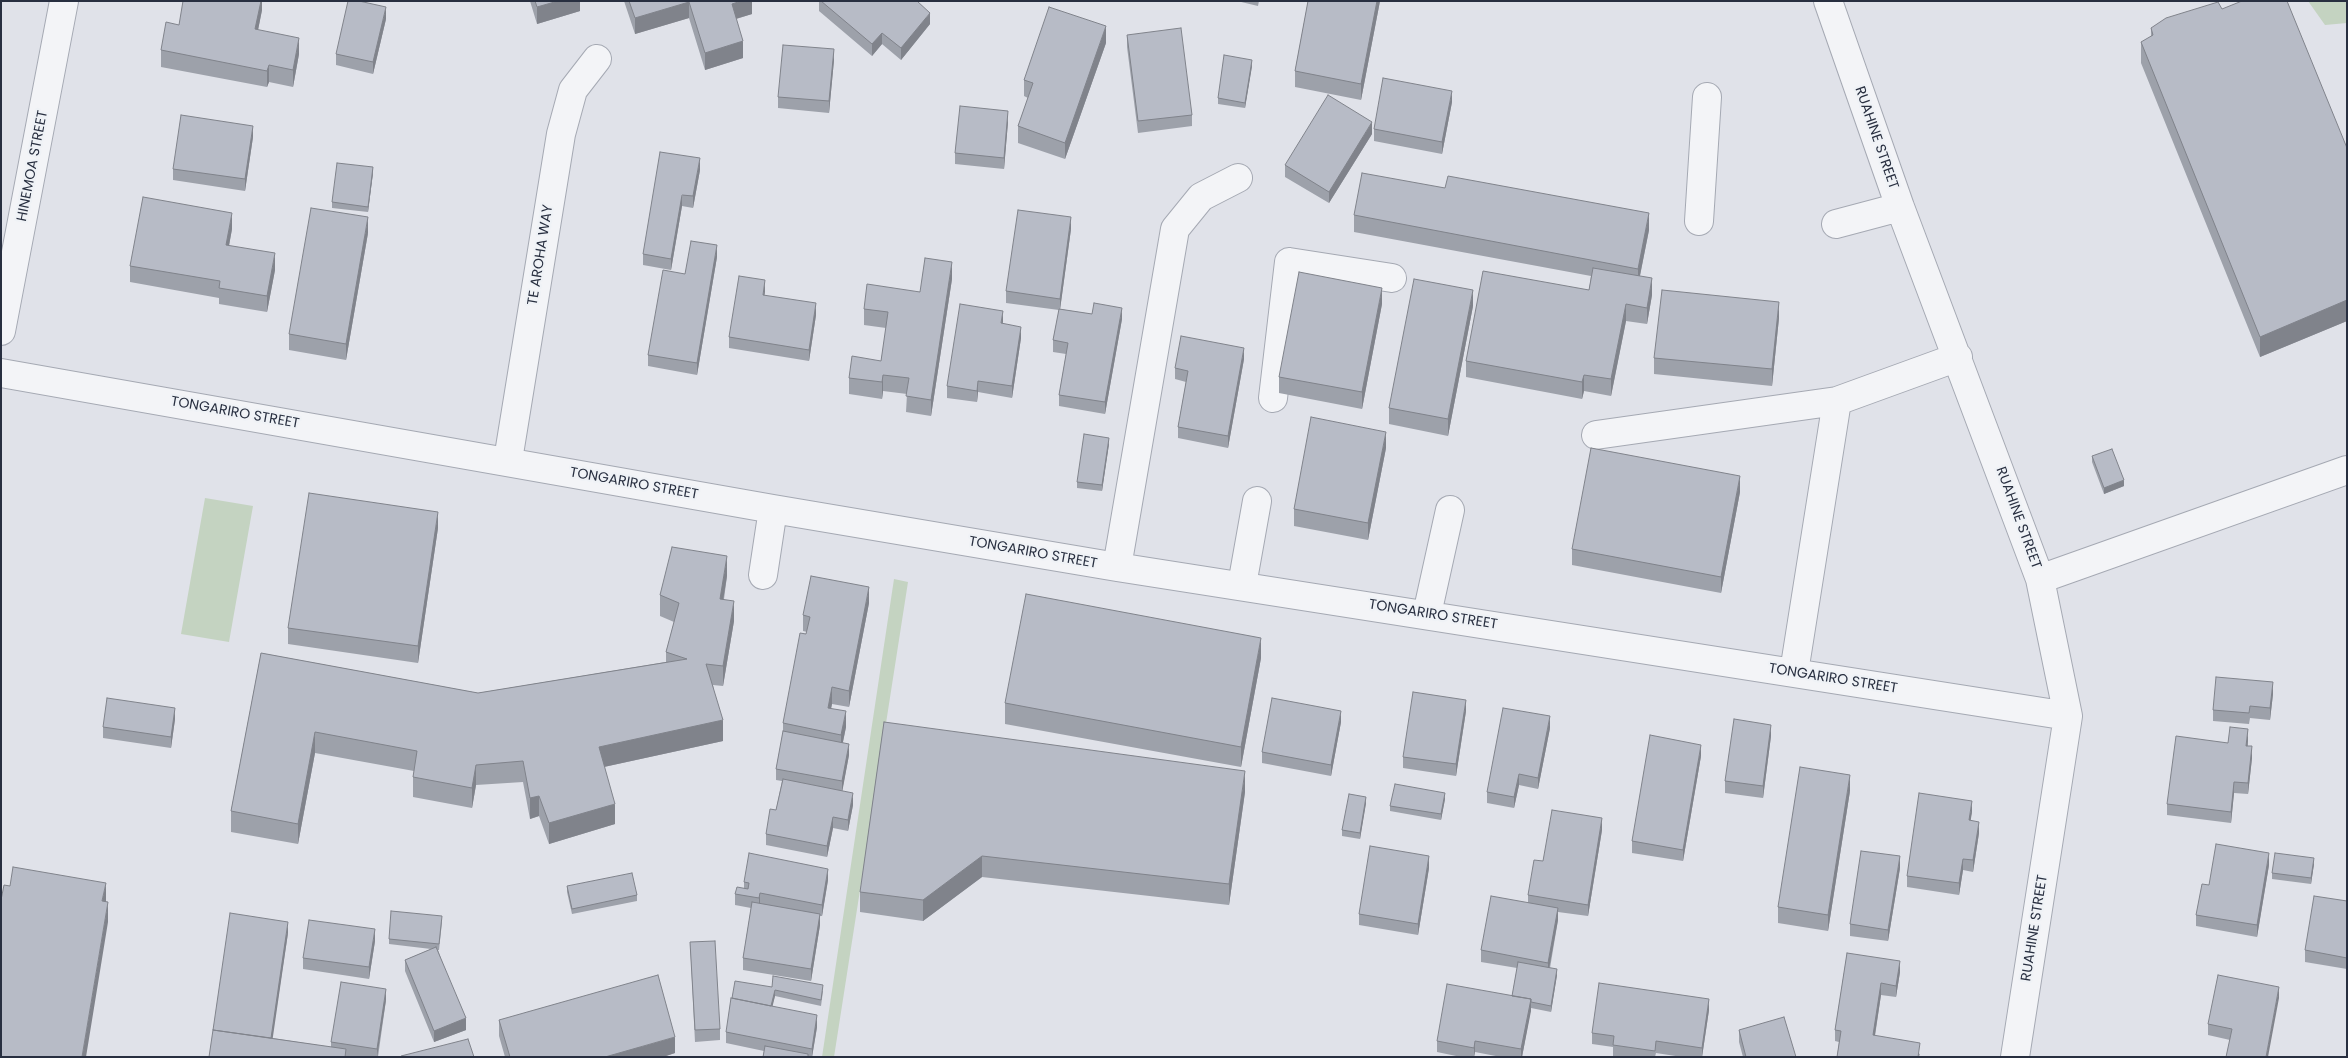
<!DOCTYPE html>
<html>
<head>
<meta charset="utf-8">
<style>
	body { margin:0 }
	#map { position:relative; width:2348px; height:1058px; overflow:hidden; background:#e0e2e9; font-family:Poppins,sans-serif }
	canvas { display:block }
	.frame { position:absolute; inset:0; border:2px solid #282f40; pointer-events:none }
</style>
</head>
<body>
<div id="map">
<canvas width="2348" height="1058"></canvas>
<div class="frame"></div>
</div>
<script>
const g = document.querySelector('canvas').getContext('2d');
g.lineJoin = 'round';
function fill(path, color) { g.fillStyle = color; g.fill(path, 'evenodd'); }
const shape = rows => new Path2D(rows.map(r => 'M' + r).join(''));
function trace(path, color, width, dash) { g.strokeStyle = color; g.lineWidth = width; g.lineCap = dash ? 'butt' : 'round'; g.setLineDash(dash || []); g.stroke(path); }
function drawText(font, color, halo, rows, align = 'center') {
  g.font = font + ' Poppins,sans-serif'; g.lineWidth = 4.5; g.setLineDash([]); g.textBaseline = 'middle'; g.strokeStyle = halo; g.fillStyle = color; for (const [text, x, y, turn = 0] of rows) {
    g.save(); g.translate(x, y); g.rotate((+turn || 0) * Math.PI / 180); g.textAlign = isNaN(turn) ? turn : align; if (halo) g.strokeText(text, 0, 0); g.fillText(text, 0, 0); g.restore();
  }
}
const green = shape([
	[2308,1,2347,1,2347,23,2325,25],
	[205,498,253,506,229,642,181,634],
	[894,579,908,582,834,1057,822,1057]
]);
const minor = shape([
	[1828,1,1900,207,2040,579,2068,716,2015,1057],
	[1699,221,1707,97],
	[1836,224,1900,207],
	[1,331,64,1],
	[1,373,773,509,1117,567,2068,716],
	[1273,398,1289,262,1392,278],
	[1837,401,1958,357],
	[1596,435,1837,401,1794,672],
	[508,460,561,134,573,90,597,59],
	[1117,567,1175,229,1201,197,1238,178],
	[763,575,773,509],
	[2040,579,2347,470],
	[1242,585,1257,501],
	[1427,614,1450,510]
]);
const wall = shape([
	[262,1,262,10,258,30,299,54,293,87,269,82,267,87,161,67,161,50,179,25],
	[530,1,580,1,580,11,537,24],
	[624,1,752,1,752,14,736,19,743,58,705,70,689,18,635,34],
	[819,1,919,1,918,2,930,24,901,60,882,44,872,56,819,11],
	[1237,1,1259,1,1258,6],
	[1308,1,1380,1,1361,100,1295,87,1295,71],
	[2222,9,2347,148,2347,321,2260,357,2141,63,2141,42,2151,37,2151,28],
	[386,19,373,74,336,65,336,54],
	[1127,35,1192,115,1192,126,1138,133,1127,47],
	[1106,43,1065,159,1018,143,1018,126,1028,98,1024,96,1024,80],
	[834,60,829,113,778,108,778,97],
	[1252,66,1245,108,1218,104,1218,98],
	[1452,102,1442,154,1374,141,1374,129],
	[1008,122,1004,169,955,164,955,153],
	[1372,134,1329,203,1285,177,1285,165],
	[253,137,245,191,173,180,173,169],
	[700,170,693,208,682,206,671,270,643,265,643,254],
	[373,173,368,212,332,208,332,202],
	[1354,215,1649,230,1640,276,1652,295,1647,324,1626,321,1611,396,1584,391,1582,399,1466,377,1466,361,1589,290,1591,276,1354,232],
	[232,229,229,246,275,270,267,312,219,304,219,298,130,282,130,266],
	[1071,229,1060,309,1122,319,1105,414,1059,406,1059,395,1066,354,1053,352,1053,340,1059,310,1006,303,1006,291],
	[368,233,346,360,289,350,289,334],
	[717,257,697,375,648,366,648,355,685,274],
	[952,279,931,416,906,412,907,394,883,391,882,399,849,394,849,378,881,361,886,328,864,325,864,309,920,292],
	[765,292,764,295,816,315,809,361,729,348,729,337],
	[1382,304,1362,409,1279,393,1279,377],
	[1473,306,1448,436,1389,424,1389,408],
	[1779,318,1772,386,1654,374,1654,358],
	[1003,323,1021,338,1012,398,978,392,977,402,947,398,947,386],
	[1244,359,1228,448,1178,438,1178,427,1186,382,1175,379,1175,368],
	[1109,444,1102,491,1077,488,1077,482],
	[1386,448,1368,540,1294,526,1294,509],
	[2092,456,2124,486,2104,494,2092,462],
	[1740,492,1721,593,1572,565,1572,549],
	[438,528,418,663,288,644,288,628],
	[727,576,724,599,734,621,723,686,713,685,723,741,604,767,615,824,549,844,539,816,530,819,523,782,476,785,472,808,413,797,413,777,414,771,315,753,298,844,231,832,231,811,261,653,478,693,666,662,666,652,674,622,660,616,660,595],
	[869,603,849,707,832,704,831,708,846,727,843,742,849,755,842,791,853,805,848,831,833,828,827,857,766,845,766,834,776,810,782,781,776,780,776,769,783,732,783,723,807,632,803,631,803,615],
	[1261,658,1241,767,1005,724,1005,703],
	[2273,694,2270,720,2250,718,2249,724,2213,721,2213,710],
	[1466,711,1456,776,1403,768,1403,757],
	[175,719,171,748,103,738,103,727],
	[884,722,1245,792,1229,905,982,877,923,921,860,912,860,892],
	[1341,722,1331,776,1262,763,1262,752],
	[1550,728,1538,789,1519,785,1514,808,1487,803,1487,792],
	[1771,736,1763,798,1725,793,1725,781],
	[2248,740,2248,746,2252,758,2248,794,2234,793,2231,823,2167,815,2167,804,2228,743],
	[1701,756,1683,861,1632,853,1632,841],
	[1850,791,1828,931,1778,923,1778,907],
	[1445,799,1441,820,1390,811,1390,806],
	[1366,803,1360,839,1342,836,1342,830],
	[1972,812,1970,820,1979,833,1973,872,1963,870,1959,895,1907,887,1907,876],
	[1602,830,1588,916,1558,912,1558,920,1550,968,1557,975,1551,1012,1531,1008,1522,1057,1501,1057,1475,1052,1474,1057,1461,1057,1437,1052,1437,1041,1512,996,1517,968,1481,962,1481,950,1528,903,1528,895,1543,861],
	[2314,864,2311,884,2272,879,2272,873],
	[2269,865,2257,937,2196,926,2196,915,2209,885],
	[1429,868,1418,935,1359,925,1359,914],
	[1900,868,1888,941,1850,936,1850,924],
	[828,880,822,916,820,916,820,925,811,981,743,970,743,958,751,908,735,905,735,894,744,888,744,882],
	[567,886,637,895,637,901,572,914,567,892],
	[2347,901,2347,969,2305,962,2305,950],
	[442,922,439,950,438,950,466,1030,434,1042,405,971,405,960,431,949,389,944,389,939],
	[288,933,272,1038,331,1047,331,1042,386,1000,378,1057,353,1057,346,1056,346,1057,213,1033,213,1030],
	[375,941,369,979,303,969,303,958],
	[690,942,720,1029,720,1040,695,1042],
	[1847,953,1900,972,1896,997,1881,995,1875,1036,1920,1054,1919,1057,1837,1057,1839,1042,1835,1041,1835,1030],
	[772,987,823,991,821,1006,775,996,772,1006,817,1027,812,1057,763,1057,764,1051,726,1043,726,1032],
	[2279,998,2230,1040,2208,1035,2208,1024],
	[1709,1010,1702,1057,1682,1057,1656,1053,1655,1057,1616,1057,1613,1056,1613,1047,1592,1044,1592,1033],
	[499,1020,675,1053,663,1057,505,1057,499,1036],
	[1739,1030,1796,1057,1743,1057,1739,1042]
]);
const shadedWall = shape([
	[261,1,262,1,262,10,255,45,255,29],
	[558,1,580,1,580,11,537,24,537,7],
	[741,1,752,1,752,14,732,20,732,4],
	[1377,1,1380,1,1361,100,1361,84],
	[689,2,689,18,635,34,635,18],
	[386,7,386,19,373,74,373,62],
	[930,13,930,24,901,60,901,48],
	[1106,26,1106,43,1065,159,1065,143],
	[882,33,882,44,872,56,872,44],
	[299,38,299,54,293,87,293,70],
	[743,41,743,58,705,70,705,53],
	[834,49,834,60,829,113,829,101],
	[1252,60,1252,66,1245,108,1245,103],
	[269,65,269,82,267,87,267,71],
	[1452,91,1452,102,1442,154,1442,142],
	[1008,111,1008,122,1004,169,1004,158],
	[1372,122,1372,134,1329,203,1329,192],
	[253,126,253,137,245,191,245,179],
	[700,158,700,170,693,208,693,196],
	[373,167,373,173,368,212,368,207],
	[682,195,682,206,671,270,671,259],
	[232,213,232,229,226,261,226,245],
	[1649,213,1649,230,1638,285,1638,269],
	[368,217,368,233,346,360,346,344],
	[1071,217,1071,229,1060,310,1060,299],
	[717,245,717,257,697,375,697,363],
	[275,253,275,270,267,312,267,296],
	[952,262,952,279,931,416,931,400],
	[1652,278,1652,295,1647,324,1647,308],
	[765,280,765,292,763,306,763,295],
	[1382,288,1382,304,1362,409,1362,392],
	[1473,290,1473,306,1448,436,1448,419],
	[2347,300,2347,321,2260,357,2260,337],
	[1779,302,1779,318,1772,386,1772,369],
	[816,303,816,315,809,361,809,350],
	[1626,304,1626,321,1611,396,1611,379],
	[1122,308,1122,319,1105,414,1105,402],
	[1003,311,1003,322,1001,335,1001,323],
	[1021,327,1021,338,1012,398,1012,386],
	[1244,348,1244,359,1228,448,1228,436],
	[883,375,883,391,882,399,882,382],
	[1584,375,1584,391,1582,399,1582,382],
	[978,381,978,392,977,402,977,391],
	[1386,432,1386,448,1368,540,1368,523],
	[1109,438,1109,444,1102,491,1102,485],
	[1740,476,1740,492,1721,593,1721,577],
	[2124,480,2124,486,2104,494,2104,488],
	[438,512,438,528,418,663,418,646],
	[727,556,727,576,720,619,720,599],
	[869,587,869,603,849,707,849,691],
	[734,601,734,621,723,686,723,666],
	[1261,638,1261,658,1241,767,1241,747],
	[2273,682,2273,694,2270,720,2270,708],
	[832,687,832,704,828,724,828,708],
	[1466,700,1466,711,1456,776,1456,764],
	[175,708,175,719,171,748,171,737],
	[846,711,846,727,841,751,841,735],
	[1341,711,1341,722,1331,776,1331,765],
	[1550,716,1550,728,1538,789,1538,778],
	[723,720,723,741,599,768,599,747],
	[1771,725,1771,736,1763,798,1763,786],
	[2248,729,2248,740,2246,757,2246,746],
	[315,732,315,753,298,844,298,824],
	[849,744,849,755,842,793,842,781],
	[1701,745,1701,756,1683,861,1683,850],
	[2252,746,2252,758,2248,794,2248,783],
	[476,765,476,785,472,808,472,788],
	[1245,771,1245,792,1229,905,1229,884],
	[1519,774,1519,785,1514,808,1514,797],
	[1850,775,1850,791,1828,931,1828,915],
	[2234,782,2234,793,2231,823,2231,812],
	[853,793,853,805,848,831,848,820],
	[1445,793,1445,799,1441,820,1441,814],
	[539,796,539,816,530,819,530,798],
	[1366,797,1366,803,1360,839,1360,833],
	[1972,801,1972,812,1969,831,1969,820],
	[615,804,615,824,549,844,549,823],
	[833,817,833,828,827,857,827,846],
	[1602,818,1602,830,1588,916,1588,905],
	[1979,822,1979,833,1973,872,1973,860],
	[2269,853,2269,865,2257,937,2257,925],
	[982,856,982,877,923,921,923,900],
	[1429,856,1429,868,1418,935,1418,924],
	[1900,856,1900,868,1888,941,1888,930],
	[2314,858,2314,864,2311,884,2311,878],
	[1963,859,1963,870,1959,895,1959,883],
	[828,869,828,880,822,916,822,905],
	[106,883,106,903,102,901],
	[760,893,760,904,759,910,759,898],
	[108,902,108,922,86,1057,82,1057],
	[1558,908,1558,920,1548,974,1548,963],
	[820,914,820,925,811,981,811,969],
	[288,922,288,933,271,1050,271,1038],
	[375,929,375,941,369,979,369,967],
	[1900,961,1900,972,1896,997,1896,986],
	[1557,969,1557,975,1551,1012,1551,1006],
	[1881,983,1881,995,1873,1047,1873,1035],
	[2279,987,2279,998,2268,1057,2266,1057],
	[386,989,386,1000,377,1057,377,1049],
	[775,990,775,996,770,1017,770,1011],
	[1531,999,1531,1011,1522,1057,1521,1057,1521,1049],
	[1709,999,1709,1010,1702,1057,1702,1048],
	[817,1015,817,1027,812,1057,812,1049],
	[466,1018,466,1030,434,1042,434,1031],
	[675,1037,675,1053,663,1057,605,1057],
	[1475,1041,1475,1052,1474,1057,1474,1048]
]);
const building = shape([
	[183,1,261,1,255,29,299,38,293,70,269,65,267,71,161,50,166,22,179,25,183,1],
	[348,1,359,1,386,7,373,62,336,54,348,1],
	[535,1,558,1,537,7,535,1],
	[629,1,741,1,732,4,743,41,705,53,689,2,635,18,629,1],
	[821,1,917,1,930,13,901,48,882,33,872,44,821,1],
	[1308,1,1377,1,1361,84,1295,71,1308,1],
	[2242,1,2287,1,2347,148,2347,300,2260,337,2141,42,2153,35,2151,28,2166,18,2218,2,2222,9,2242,1],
	[1049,7,1106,26,1065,143,1018,126,1033,83,1024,80,1049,7],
	[1181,28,1192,115,1138,121,1127,35,1181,28],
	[783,45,834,49,829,101,778,97,783,45],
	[1224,55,1252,60,1245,103,1218,98,1224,55],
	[1383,78,1452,91,1442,142,1374,129,1383,78],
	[1328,95,1372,122,1329,192,1285,165,1328,95],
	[960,106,1008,111,1004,158,955,153,960,106],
	[181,115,253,126,245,179,173,169,181,115],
	[660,152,700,158,693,196,682,195,671,259,643,254,660,152],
	[337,163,373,167,368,207,332,202,337,163],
	[1362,173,1445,188,1448,176,1649,213,1638,269,1354,215,1362,173],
	[143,197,232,213,226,245,275,253,267,296,219,288,220,281,130,266,143,197],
	[311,208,368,217,346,344,289,334,311,208],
	[1018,210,1071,217,1060,299,1006,291,1018,210],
	[691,241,717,245,697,363,648,355,663,270,685,274,691,241],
	[925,258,952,262,931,400,906,396,909,378,883,375,882,382,849,378,852,356,881,361,888,312,864,309,867,284,920,292,925,258],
	[1593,268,1652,278,1647,308,1626,304,1611,379,1584,375,1582,382,1466,361,1483,271,1589,290,1593,268],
	[1299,272,1382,288,1362,392,1279,377,1299,272],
	[739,276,765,280,763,295,816,303,809,350,729,337,739,276],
	[1414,279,1473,290,1448,419,1389,408,1414,279],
	[1662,290,1779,302,1772,369,1654,358,1662,290],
	[1094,303,1122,308,1105,402,1059,395,1068,343,1053,340,1059,309,1092,314,1094,303],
	[960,304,1003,311,1001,323,1021,327,1012,386,978,381,977,391,947,386,960,304],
	[1181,336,1244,348,1228,436,1178,427,1188,371,1175,368,1181,336],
	[1311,417,1386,432,1368,523,1294,509,1311,417],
	[1084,434,1109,438,1102,485,1077,482,1084,434],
	[1591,448,1740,476,1721,577,1572,549,1591,448],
	[2112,449,2124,480,2104,488,2092,456,2112,449],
	[309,493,438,512,418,646,288,628,309,493],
	[672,547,727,556,720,599,734,601,723,666,706,664,723,720,599,747,615,804,549,823,539,796,530,798,523,761,476,765,472,788,413,777,417,751,315,732,298,824,231,811,261,653,478,693,687,659,666,652,679,603,660,595,672,547],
	[811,576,869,587,849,691,832,687,828,708,846,711,841,735,783,723,800,633,806,634,810,617,803,615,811,576],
	[1026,594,1261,638,1241,747,1005,703,1026,594],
	[2216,677,2273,682,2270,708,2250,706,2249,713,2213,710,2216,677],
	[1413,692,1466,700,1456,764,1403,757,1413,692],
	[107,698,175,708,171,737,103,727,107,698],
	[1272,698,1341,711,1331,765,1262,752,1272,698],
	[1503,708,1550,716,1538,778,1519,774,1514,797,1487,792,1503,708],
	[1734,719,1771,725,1763,786,1725,781,1734,719],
	[884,722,1245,771,1229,884,982,856,923,900,860,892,884,722],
	[2230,727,2248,729,2246,746,2252,746,2248,783,2234,782,2231,812,2167,804,2176,736,2228,743,2230,727],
	[783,731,849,744,842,781,776,769,783,731],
	[1650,735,1701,745,1683,850,1632,841,1650,735],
	[1800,767,1850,775,1828,915,1778,907,1800,767],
	[783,779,853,793,848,820,833,817,827,846,766,834,770,809,776,810,783,779],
	[1395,784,1445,793,1441,814,1390,806,1395,784],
	[1919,793,1972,801,1969,820,1979,822,1973,860,1963,859,1959,883,1907,876,1919,793],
	[1349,794,1366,797,1360,833,1342,830,1349,794],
	[1552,810,1602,818,1588,905,1528,895,1534,860,1543,861,1552,810],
	[2216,844,2269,853,2257,925,2196,915,2202,884,2209,885,2216,844],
	[1370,846,1429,856,1418,924,1359,914,1370,846],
	[1861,851,1900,856,1888,930,1850,924,1861,851],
	[749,853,828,869,822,905,760,893,759,898,735,894,737,887,748,889,749,883,744,882,749,853],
	[2275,853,2314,858,2311,878,2272,873,2275,853],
	[13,867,106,883,102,901,108,902,82,1057,1,1057,1,900,4,885,10,886,13,867],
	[632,873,637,895,572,909,567,886,632,873],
	[1491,896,1558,908,1548,963,1481,950,1491,896],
	[2314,896,2347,901,2347,958,2305,950,2314,896],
	[752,902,820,914,811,969,743,958,752,902],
	[391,911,442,916,439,944,389,939,391,911],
	[230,913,288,922,271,1038,213,1030,230,913],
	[309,920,375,929,369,967,303,958,309,920],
	[715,941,720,1029,695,1030,690,942,715,941],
	[436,947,466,1018,434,1031,405,960,436,947],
	[1847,953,1900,961,1896,986,1881,983,1873,1035,1920,1043,1918,1057,1837,1057,1841,1031,1835,1030,1847,953],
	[1518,962,1557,969,1551,1006,1531,1002,1531,999,1512,996,1518,962],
	[658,975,675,1037,605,1057,510,1057,499,1020,658,975],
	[2218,975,2279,987,2266,1057,2226,1057,2232,1029,2208,1024,2218,975],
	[773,976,823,985,821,1000,775,990,771,1006,732,998,735,981,772,987,773,976],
	[341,982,386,989,377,1049,331,1042,341,982],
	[1599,983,1709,999,1702,1048,1656,1041,1655,1051,1613,1045,1614,1036,1592,1033,1599,983],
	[1447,984,1531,999,1521,1049,1475,1041,1474,1048,1437,1041,1447,984],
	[731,998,817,1015,812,1049,726,1032,731,998],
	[1784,1017,1796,1057,1746,1057,1739,1030,1784,1017],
	[213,1030,346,1049,345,1057,209,1057,213,1030],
	[468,1039,474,1057,401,1057,401,1056,468,1039],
	[765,1046,808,1054,808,1057,763,1057,765,1046]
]);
const streetNames = [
	["RUAHINE STREET",1876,138,71],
	["HINEMOA STREET",33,166,-79],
	["TE AROHA WAY",541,255,-81],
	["TONGARIRO STREET",235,413,10],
	["TONGARIRO STREET",634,484,10],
	["RUAHINE STREET",2018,518,70],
	["TONGARIRO STREET",1033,553,10],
	["TONGARIRO STREET",1433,615,9],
	["TONGARIRO STREET",1833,679,9],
	["RUAHINE STREET",2035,928,-81]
];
fill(green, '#c4d3c1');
trace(minor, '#a5a9b3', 30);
trace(minor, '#f3f4f7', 28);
fill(wall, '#9da1aa');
fill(shadedWall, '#80838b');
fill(building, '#b7bbc6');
trace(building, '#80838b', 1);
drawText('14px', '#282f40', '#eff2f6', streetNames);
</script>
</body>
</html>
